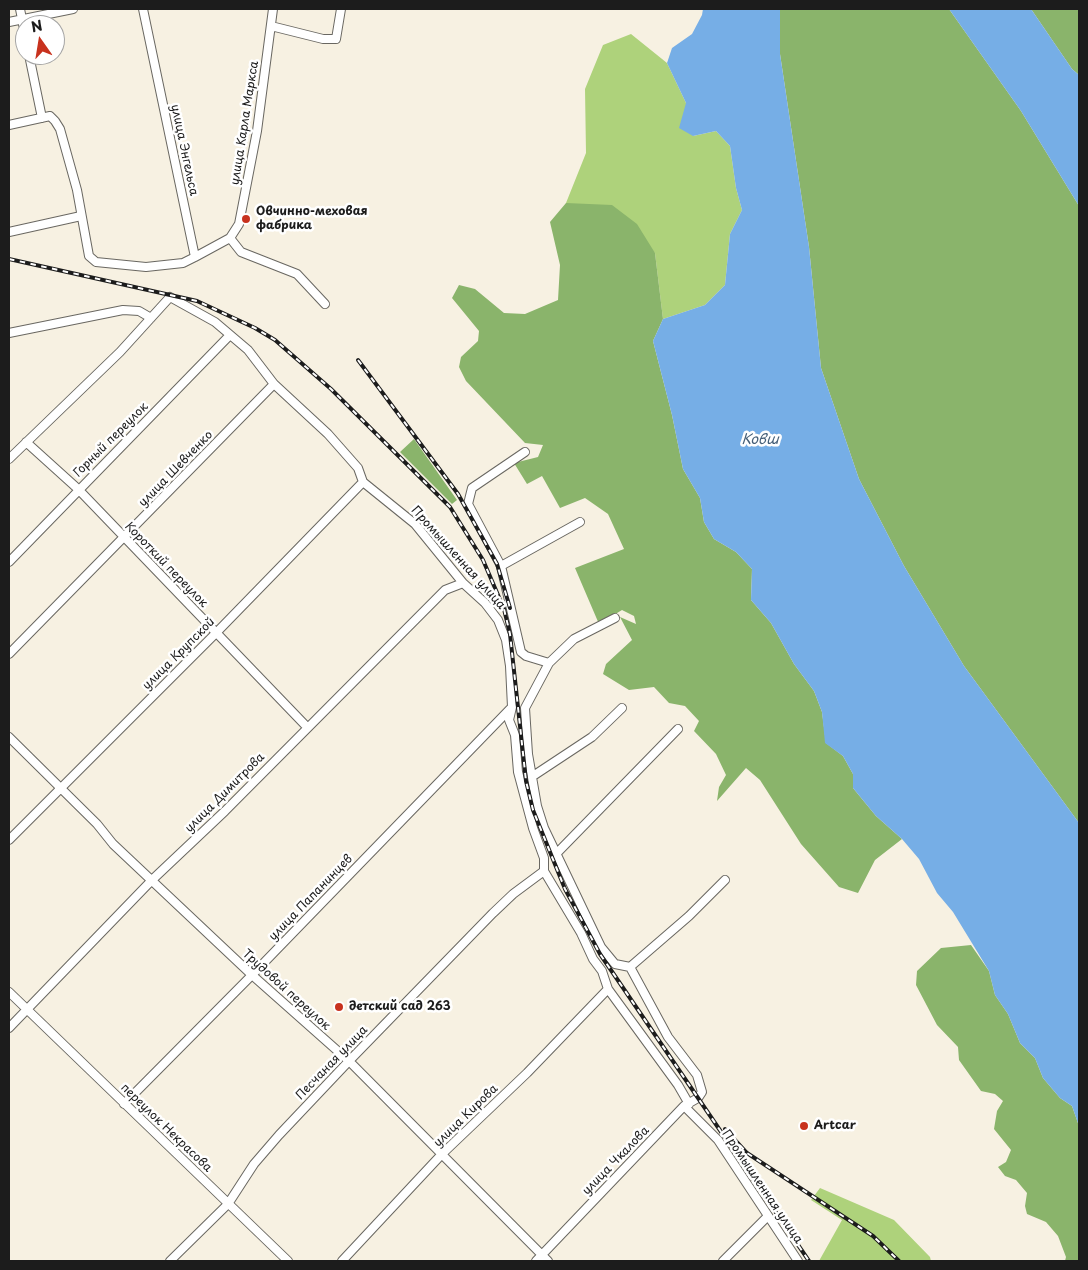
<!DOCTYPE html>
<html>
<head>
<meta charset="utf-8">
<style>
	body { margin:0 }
	#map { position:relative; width:1088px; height:1270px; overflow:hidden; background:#f7f1e2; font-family:"Playpen Sans",sans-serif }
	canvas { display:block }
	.frame { position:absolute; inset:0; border:10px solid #1c1c1c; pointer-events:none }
	.north { position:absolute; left:15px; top:15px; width:50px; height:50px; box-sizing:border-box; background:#fff; border:1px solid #a4a4a4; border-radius:50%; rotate:347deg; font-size:14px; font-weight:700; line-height:20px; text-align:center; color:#1c1c1c }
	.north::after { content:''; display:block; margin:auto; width:18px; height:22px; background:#c8321e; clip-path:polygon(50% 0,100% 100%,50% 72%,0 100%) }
</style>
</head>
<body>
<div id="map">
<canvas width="1088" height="1270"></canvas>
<div class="frame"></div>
<div class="north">N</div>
</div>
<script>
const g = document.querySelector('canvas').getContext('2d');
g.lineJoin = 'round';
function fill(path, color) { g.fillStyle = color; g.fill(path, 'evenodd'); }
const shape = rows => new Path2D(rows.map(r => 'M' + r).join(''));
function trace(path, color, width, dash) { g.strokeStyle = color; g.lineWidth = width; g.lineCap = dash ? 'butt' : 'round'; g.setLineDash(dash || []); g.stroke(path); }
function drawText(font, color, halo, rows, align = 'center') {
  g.font = font + ' "Playpen Sans",sans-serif'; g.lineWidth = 5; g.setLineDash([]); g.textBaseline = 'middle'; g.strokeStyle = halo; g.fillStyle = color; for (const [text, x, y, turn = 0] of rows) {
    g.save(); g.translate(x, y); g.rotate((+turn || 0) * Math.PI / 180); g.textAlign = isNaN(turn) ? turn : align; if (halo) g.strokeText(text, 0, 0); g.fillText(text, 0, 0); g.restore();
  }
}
const green = shape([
	[631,34,667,63,686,103,693,136,716,131,730,146,736,188,742,210,730,234,725,285,705,305,663,319,655,253,566,203,586,153,585,89,603,45],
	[820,1188,894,1220,930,1257,931,1261,819,1261,842,1220,811,1200]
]);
const forest = shape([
	[780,9,949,9,1021,111,1079,206,1079,823,964,666,904,566,859,479,821,368,809,247,780,54],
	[1031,9,1079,9,1079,75,1072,69],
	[566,203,612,205,637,224,655,253,663,319,653,341,672,415,683,469,700,498,704,522,714,539,736,552,752,569,751,600,771,623,794,664,814,691,822,712,826,743,843,756,853,774,853,788,876,816,902,839,875,860,858,893,839,887,801,844,760,780,746,768,717,801,719,787,726,775,716,754,694,731,699,721,685,706,669,703,654,687,629,690,603,674,606,664,632,640,620,617,636,624,634,616,622,610,599,624,575,568,624,549,608,514,585,498,560,508,542,476,527,484,514,463,538,457,543,445,525,443,466,381,459,367,461,357,478,341,479,331,452,298,459,285,475,289,504,313,525,314,558,300,560,265,550,222],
	[414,439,457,500,452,504,400,452],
	[971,945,989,971,995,995,1008,1014,1020,1043,1035,1058,1043,1078,1060,1098,1072,1106,1079,1126,1079,1261,1065,1261,1066,1257,1058,1236,1046,1222,1027,1214,1025,1206,1027,1193,1016,1180,1005,1176,998,1167,1006,1162,1011,1150,994,1129,997,1111,1003,1101,995,1094,981,1091,959,1060,958,1047,937,1025,916,985,917,971,941,948]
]);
const water = shape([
	[703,9,780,9,780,54,809,247,821,368,859,479,904,566,964,666,1079,823,1079,1126,1072,1106,1060,1098,1043,1078,1035,1058,1020,1043,1008,1014,995,995,989,971,953,912,937,893,919,859,902,839,876,816,853,788,853,774,843,756,825,743,822,712,814,691,794,664,771,623,751,600,752,569,736,552,714,539,704,522,700,498,683,469,672,415,653,341,663,319,705,305,725,285,730,234,742,210,736,188,730,146,716,131,693,136,679,128,686,103,667,63,672,48,692,34,702,15],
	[949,9,1031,9,1072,69,1079,75,1079,206,1021,111]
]);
const street = shape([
	[20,9,25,34],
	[143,9,195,257,230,238],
	[9,22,73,9],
	[271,26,323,39,336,39,341,9],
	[29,55,42,118],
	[9,125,50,116,55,121,60,129,77,190,89,256,96,262,146,267,183,263,195,257],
	[9,232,81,216],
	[230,238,239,224,257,131,273,9],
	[230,238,241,252,297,274,325,304],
	[9,333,123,310,139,311,151,318],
	[26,442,78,489,307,727],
	[525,452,472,488,468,504,501,566,521,652,526,656,549,663,525,708,528,754,537,806,544,828,601,947,615,964,630,967],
	[9,459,120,352,170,297,215,322,248,350,274,384,328,434,358,468,363,482,415,524,463,583,485,603,498,620,506,640,510,666,512,707,509,720,515,735,518,772,533,828,544,858,544,871],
	[9,562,230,335],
	[501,566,580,522],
	[9,654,274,384],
	[549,663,574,639,615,618],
	[9,737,97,824,113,844,252,975,349,1061,548,1261],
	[533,776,592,737,622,708],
	[9,840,216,633,363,482],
	[556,854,678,729],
	[544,871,581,933,593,959,602,971,608,989,678,1085,689,1104],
	[630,967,689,916,725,880],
	[9,992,288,1261],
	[9,1028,152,880,225,811,445,590,463,583],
	[124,1104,252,975,510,709],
	[684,1106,718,1140,798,1261],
	[170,1261,228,1204,254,1164,279,1135,349,1061,493,913,513,894,544,871],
	[342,1261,442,1154,527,1073,608,989],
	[536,1261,684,1106,698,1098,702,1092,697,1075,668,1037,630,967],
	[723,1261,768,1216]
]);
const rail = shape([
	[9,259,197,301,255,328,275,340,331,389,450,507,483,560,504,609,510,634,526,781,533,810,565,889,600,954,809,1261],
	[358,360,458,494,497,564,510,608],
	[725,1129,747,1153,873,1236,899,1261]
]);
const markers = [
	[246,219,5,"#c8321e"],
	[339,1007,5,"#c8321e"],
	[804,1126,5,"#c8321e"]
];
const streetNames = [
	["улица Карла Маркса",245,123,-81],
	["улица Энгельса",184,150,78],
	["Горный переулок",111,440,-45],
	["улица Шевченко",176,469,-46],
	["Промышленная улица",458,558,48],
	["Короткий переулок",166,565,46],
	["улица Крупской",179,654,-45],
	["улица Димитрова",225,793,-45],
	["улица Папанинцев",311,898,-46],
	["Трудовой переулок",286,990,42],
	["Песчаная улица",332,1063,-46],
	["улица Кирова",466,1116,-44],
	["переулок Некрасова",166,1128,44],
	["улица Чкалова",616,1161,-46],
	["Промышленная улица",762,1187,56]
];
const poiNames = [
	["Овчинно-меховая",256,212],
	["фабрика",256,226],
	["детский сад 263",349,1007],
	["Artcar",814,1126]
];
const waterNames = [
	["Ковш",760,440]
];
fill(green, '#aed27b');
fill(forest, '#8ab46b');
fill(water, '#76aee6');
trace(street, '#696761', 10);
trace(street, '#fff', 8);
trace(rail, '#1c1c1c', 4);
trace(rail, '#fff', 2, [5.5]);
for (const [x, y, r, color] of markers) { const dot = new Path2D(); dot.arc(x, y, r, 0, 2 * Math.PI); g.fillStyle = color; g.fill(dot); trace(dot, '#fff', 2); }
drawText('12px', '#1c1c1c', '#fff', streetNames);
drawText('bold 12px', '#1c1c1c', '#fff', poiNames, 'left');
drawText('italic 14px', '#445e77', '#fff', waterNames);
</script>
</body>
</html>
